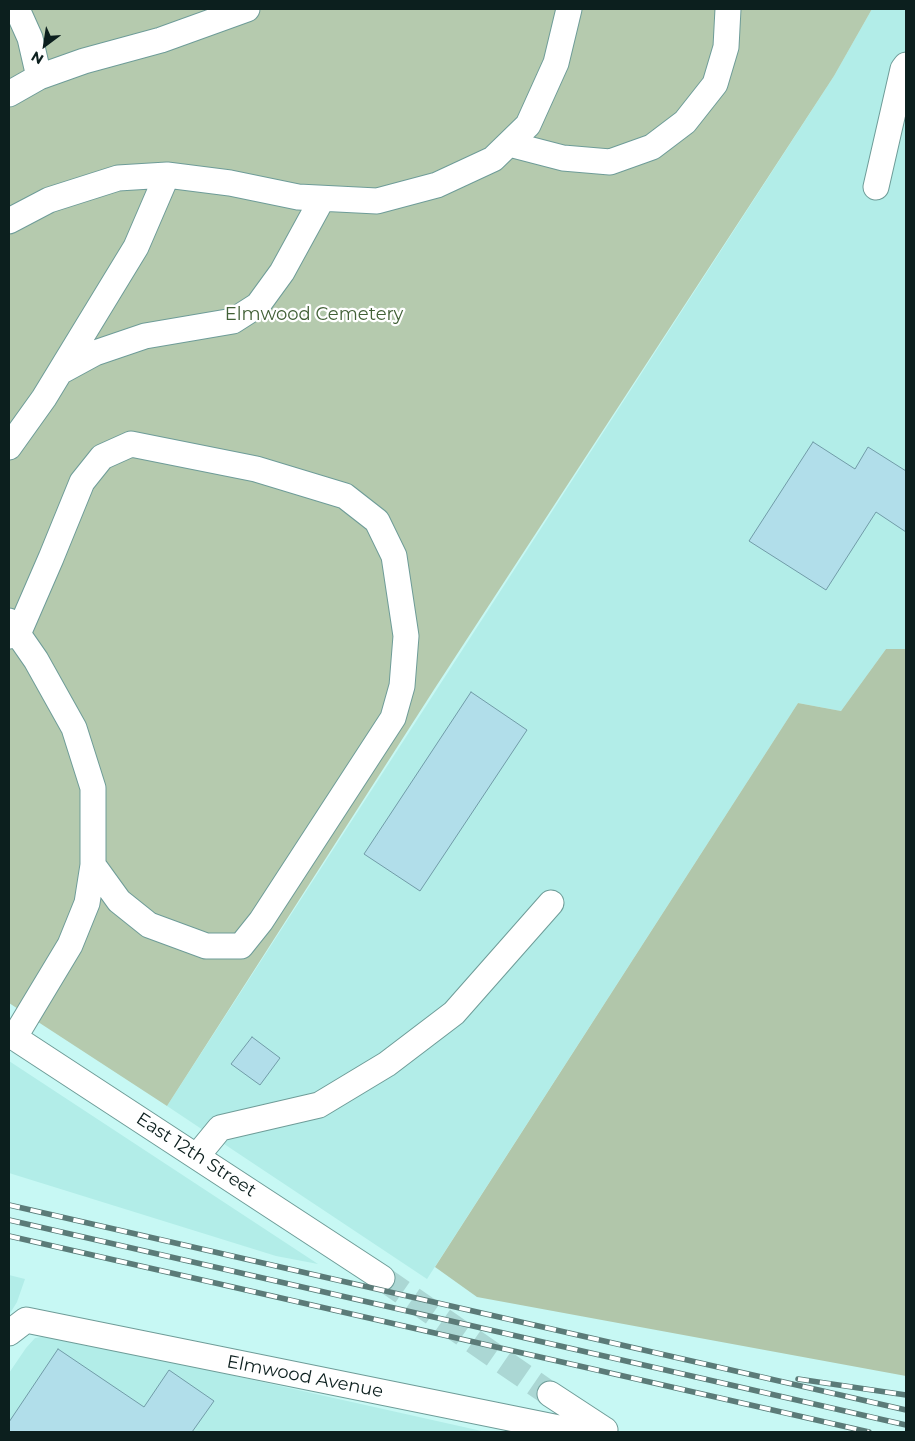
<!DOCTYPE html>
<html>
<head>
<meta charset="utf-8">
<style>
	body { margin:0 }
	#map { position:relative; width:915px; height:1441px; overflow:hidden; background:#c7f8f4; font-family:Montserrat,sans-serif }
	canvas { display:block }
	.frame { position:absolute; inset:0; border:10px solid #0c1f1e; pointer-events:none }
	.north { position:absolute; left:20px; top:20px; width:50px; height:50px; -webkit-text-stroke:4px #fff; paint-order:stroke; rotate:211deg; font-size:14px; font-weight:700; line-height:20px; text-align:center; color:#0c1f1e }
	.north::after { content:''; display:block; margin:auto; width:18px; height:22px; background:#0c1f1e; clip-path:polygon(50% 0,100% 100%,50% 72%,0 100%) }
</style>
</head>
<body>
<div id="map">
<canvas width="915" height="1441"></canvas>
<div class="frame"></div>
<div class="north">N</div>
</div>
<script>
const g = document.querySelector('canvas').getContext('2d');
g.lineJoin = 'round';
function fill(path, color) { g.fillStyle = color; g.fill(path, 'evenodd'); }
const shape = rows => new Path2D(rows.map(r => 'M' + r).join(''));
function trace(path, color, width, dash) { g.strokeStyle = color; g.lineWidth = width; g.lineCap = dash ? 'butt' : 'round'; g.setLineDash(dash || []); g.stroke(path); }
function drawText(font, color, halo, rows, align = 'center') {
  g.font = font + ' Montserrat,sans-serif'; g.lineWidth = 4.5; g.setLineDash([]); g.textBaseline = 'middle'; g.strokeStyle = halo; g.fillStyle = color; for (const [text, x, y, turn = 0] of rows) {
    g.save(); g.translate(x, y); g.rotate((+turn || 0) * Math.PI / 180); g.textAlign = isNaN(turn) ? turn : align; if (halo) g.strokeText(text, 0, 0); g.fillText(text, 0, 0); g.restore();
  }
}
const built = shape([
	[872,9,906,9,906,649,886,649,841,711,798,703,427,1279,167,1106,834,76],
	[9,1061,318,1264,276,1256,9,1173],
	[9,1275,25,1279,17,1302,9,1315],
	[52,1335,486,1432,9,1432,9,1373,26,1348,35,1338]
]);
const green = shape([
	[9,9,872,9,834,76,435,688,167,1106,9,1003]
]);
const forest = shape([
	[886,649,906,649,906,1376,477,1297,435,1267,798,703,841,711]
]);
const building = shape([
	[813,442,855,469,868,447,906,471,906,532,876,512,826,590,749,541,813,442],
	[471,692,527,730,420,891,364,854,471,692],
	[252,1037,280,1058,260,1085,231,1064,252,1037],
	[58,1349,144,1407,169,1370,214,1401,192,1432,9,1432,9,1422,58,1349]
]);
const minorTunnel = shape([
	[382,1278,550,1394]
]);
const minor = shape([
	[17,9,30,38,39,77,84,61,161,40,247,9],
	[9,94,39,77],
	[509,144,563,158,610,162,652,147,685,122,715,84,726,47,728,9],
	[876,187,903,69,906,65],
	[9,221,49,200,118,178,167,175,230,183,298,197,377,201,437,185,493,159,528,125,556,63,569,9],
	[60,372,95,353,145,336,233,321,258,305,282,272,322,199],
	[9,447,44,398,136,247,167,175],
	[9,621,36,660,74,728,93,788,93,865,87,903,70,945,14,1038],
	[9,636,18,634,51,558,82,482,102,457,131,444,256,469,345,496,377,521,394,556,406,636,402,686,393,718,261,921,241,946,206,946,149,925,119,901,93,865],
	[9,1034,382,1278],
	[197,1156,220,1128,319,1105,387,1064,454,1013,551,903],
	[9,1333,26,1320,559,1428,605,1430],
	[550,1394,605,1430]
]);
const rail = shape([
	[9,1205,906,1410],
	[9,1220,906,1425],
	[9,1236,869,1432],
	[798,1379,906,1395]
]);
const parkNames = [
	["Elmwood Cemetery",314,315]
];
const streetNames = [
	["East 12th Street",196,1155,33],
	["Elmwood Avenue",305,1377,11]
];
fill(built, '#b2ede8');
fill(green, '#b5caae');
fill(forest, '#b1c6aa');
fill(building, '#b1deea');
trace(building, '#719ca8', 1);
trace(minorTunnel, '#abd7d4', 25, [25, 12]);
trace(minor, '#6e9c98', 27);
trace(minor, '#fff', 25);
trace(rail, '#5b7b78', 5.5);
trace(rail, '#fff', 4, [11]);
drawText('18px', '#426137', '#fff', parkNames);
drawText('18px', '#0c1f1e', '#fff', streetNames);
</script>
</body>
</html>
